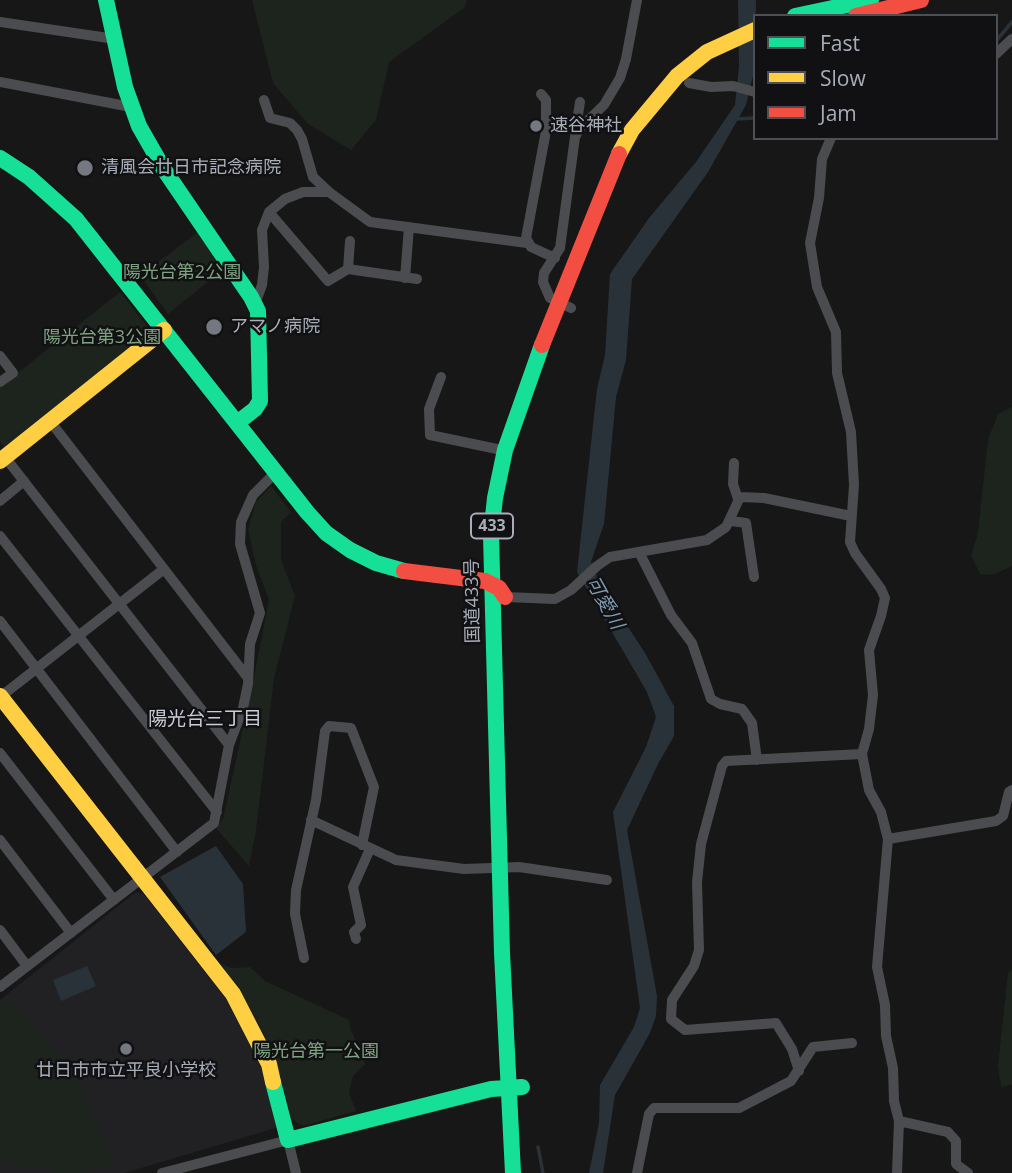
<!DOCTYPE html>
<html>
<head>
<meta charset="utf-8">
<style>
	body { margin:0 }
	#map { position:relative; width:1012px; height:1173px; overflow:hidden; background:#171717; font-family:"Open Sans",sans-serif }
	canvas { display:block }
	.legend { position:absolute; left:753px; top:14px; width:245px; height:126px; box-sizing:border-box; background:#111113; border:2px solid #4d4f55; margin:0; padding:9px 12px; list-style:none; font-size:21px; color:#a8adb8 }
	.legend li { display:flex; align-items:center; gap:14px; height:35px }
	.legend b { width:35px; border:2px solid #4d4f55 }
</style>
</head>
<body>
<div id="map">
<canvas width="1012" height="1173"></canvas>
<ul class="legend">
<li><b style="height:9px;background:#16e098"></b>Fast</li>
<li><b style="height:9px;background:#ffcf43"></b>Slow</li>
<li><b style="height:9px;background:#f24e42"></b>Jam</li>
</ul>
</div>
<script>
const g = document.querySelector('canvas').getContext('2d');
g.lineJoin = 'round';
function fill(path, color) { g.fillStyle = color; g.fill(path, 'evenodd'); }
const shape = rows => new Path2D(rows.map(r => 'M' + r).join(''));
function trace(path, color, width, dash) { g.strokeStyle = color; g.lineWidth = width; g.lineCap = dash ? 'butt' : 'round'; g.setLineDash(dash || []); g.stroke(path); }
function drawText(font, color, halo, rows, align = 'center') {
  g.font = font + ' "Open Sans","Noto Sans JP",sans-serif'; g.lineWidth = 5; g.setLineDash([]); g.textBaseline = 'middle'; g.strokeStyle = halo; g.fillStyle = color; for (const [text, x, y, turn = 0] of rows) {
    g.save(); g.translate(x, y); g.rotate((+turn || 0) * Math.PI / 180); g.textAlign = isNaN(turn) ? turn : align; if (halo) g.strokeText(text, 0, 0); g.fillText(text, 0, 0); g.restore();
  }
}
const built = shape([
	[136,892,144,894,225,998,244,1031,261,1068,272,1102,276,1128,124,1173,0,1173,0,1000]
]);
const green = shape([
	[252,0,467,0,464,8,389,62,376,120,351,150,308,124,273,83],
	[199,231,225,268,168,314,140,276],
	[120,292,151,331,4,447,0,442,0,387],
	[1012,407,1012,566,995,574,981,575,971,556,978,533,988,439,998,414],
	[271,486,291,512,281,522,281,560,295,596,274,678,256,830,249,866,216,828,223,819,251,692,269,600,256,565,248,529,256,502],
	[221,963,231,968,250,967,265,981,349,1020,351,1031,363,1053,365,1064,353,1076,349,1093,356,1111,303,1126,292,1119,276,1061,259,1025],
	[1012,969,1012,1085,1001,1087,998,1066,1008,973],
	[10,997,74,1078,84,1095,114,1165,80,1173,59,1173,0,1161,0,1005]
]);
const water = shape([
	[738,0,756,0,755,67,746,105,708,172,632,279,626,360,616,397,604,524,591,562,600,584,645,653,674,706,674,736,658,764,627,830,657,996,656,1016,650,1033,615,1095,603,1173,589,1173,599,1123,600,1085,634,1027,640,1008,613,812,646,747,656,717,647,692,577,572,597,389,605,355,610,274,649,218,696,162,735,105,739,67],
	[216,846,243,884,246,932,216,955,160,877],
	[87,966,96,986,61,1001,53,980]
]);
const stream = shape([
	[996,41,1012,22],
	[736,119,755,118],
	[538,1147,543,1173]
]);
const street = shape([
	[0,22,115,39],
	[996,54,1012,39],
	[0,82,131,107],
	[689,83,711,87,733,86,755,92],
	[541,94,546,100,546,131,526,238,531,247,555,258],
	[264,100,270,118,290,123,297,130,302,139,313,177,329,192,370,222,527,243],
	[575,134,580,102],
	[831,138,822,159,819,198,810,243,817,287,836,332,837,373,851,432,854,485,850,542,855,553,881,589,885,598,881,616,869,650,873,695,869,729,862,754,869,790,881,812,888,839,877,967,885,1005,886,1036,893,1068,894,1101,899,1121,897,1173],
	[269,212,328,281,348,269,417,279],
	[348,269,350,241],
	[405,278,409,227],
	[255,304,262,285,264,267,262,230,269,212,285,199,303,192,329,192],
	[571,308,550,298,543,282,544,273,560,248,575,137,580,128,604,105,620,78,626,59,637,0],
	[0,356,13,373,0,382],
	[441,377,429,409,430,435,497,449],
	[50,421,248,678],
	[5,457,229,745],
	[734,463,733,484,738,499],
	[0,501,24,481],
	[731,521,746,523,754,577],
	[0,536,217,812],
	[639,552,671,615,692,643,711,699,720,704,742,709,752,723,757,760],
	[505,597,555,599,571,590,597,566,610,557,707,540,726,527,740,497,764,498,851,516],
	[0,621,177,852],
	[0,697,164,569],
	[0,753,114,900],
	[311,820,396,860,464,869,519,867,607,880],
	[888,839,996,821,1003,816,1009,792,1012,790],
	[0,840,71,933],
	[0,930,27,966],
	[356,939,354,932,361,925,353,887,370,849],
	[304,958,295,914,296,890,316,800,325,731,329,726,351,728,374,787,362,845],
	[0,987,214,823,229,745,243,708,248,684,250,644,260,613,240,544,241,522,253,495,276,472],
	[799,1071,792,1049,776,1023,685,1030,671,1019,672,1000,694,966,699,950,697,882,701,844,722,766,726,761,862,754],
	[899,1121,948,1132,956,1141,956,1164,968,1173],
	[162,1173,288,1140,296,1173],
	[637,1173,649,1114,654,1108,739,1108,791,1081,813,1047,852,1043]
]);
const fast = shape([
	[106,0,125,87,139,126,163,168,251,297,258,311,260,401,255,409,237,423],
	[795,16,871,0],
	[0,158,29,177,76,219,307,512,326,533,350,550,376,563,404,571],
	[273,1082,288,1140,491,1089,522,1087],
	[513,1173,502,953,491,535,495,498,505,450,542,345]
]);
const slow = shape([
	[619,154,632,130,677,76,707,52,755,30],
	[0,461,164,330],
	[0,696,233,994,269,1064,273,1082]
]);
const jam = shape([
	[856,16,921,0],
	[542,345,619,154],
	[404,571,485,581,499,588,505,597]
]);
const markers = [
	[536,126,7,"#757880"],
	[85,168,9,"#757880"],
	[214,327,9,"#757880"],
	[126,1049,7,"#757880"]
];
const shields = [
	[492,526,42]
];
const shieldNames = [
	["433",492,526]
];
const poiNames = [
	["速谷神社",550,126],
	["清風会廿日市記念病院",101,168],
	["アマノ病院",230,327],
	["廿日市市立平良小学校",126,1071,"center"]
];
const parkNames = [
	["陽光台第2公園",182,273],
	["陽光台第3公園",102,338],
	["陽光台第一公園",316,1052]
];
const streetNames = [
	["国道433号",473,601,-91]
];
const waterNames = [
	["可愛川",604,603,61]
];
const neighbourhoodNames = [
	["陽光台三丁目",205,720]
];
fill(built, '#212123');
fill(green, '#1d241e');
fill(water, '#2a3239');
trace(stream, '#2a3239', 3.5);
trace(street, '#4b4c50', 10);
trace(fast, '#16e098', 16);
trace(slow, '#ffcf43', 16);
trace(jam, '#f24e42', 16);
for (const [x, y, r, color] of markers) { const dot = new Path2D(); dot.arc(x, y, r, 0, 2 * Math.PI); g.fillStyle = color; g.fill(dot); trace(dot, '#111113', 2.5); }
for (const [x, y, w] of shields) { const box = new Path2D(); box.roundRect(x - w / 2, y - 12.5, w, 25, 5); g.fillStyle = '#111113'; g.fill(box); trace(box, '#a8adb8', 2); }
drawText('bold 16px', '#a8adb8', null, shieldNames);
drawText('18px', '#a8adb8', '#111113', poiNames, 'left');
drawText('18px', '#7fa381', '#111113', parkNames);
drawText('18px', '#a8adb8', '#111113', streetNames);
drawText('italic 19px', '#7f9bb3', '#111113', waterNames);
drawText('19px', '#c9ccd4', '#111113', neighbourhoodNames);
</script>
</body>
</html>
